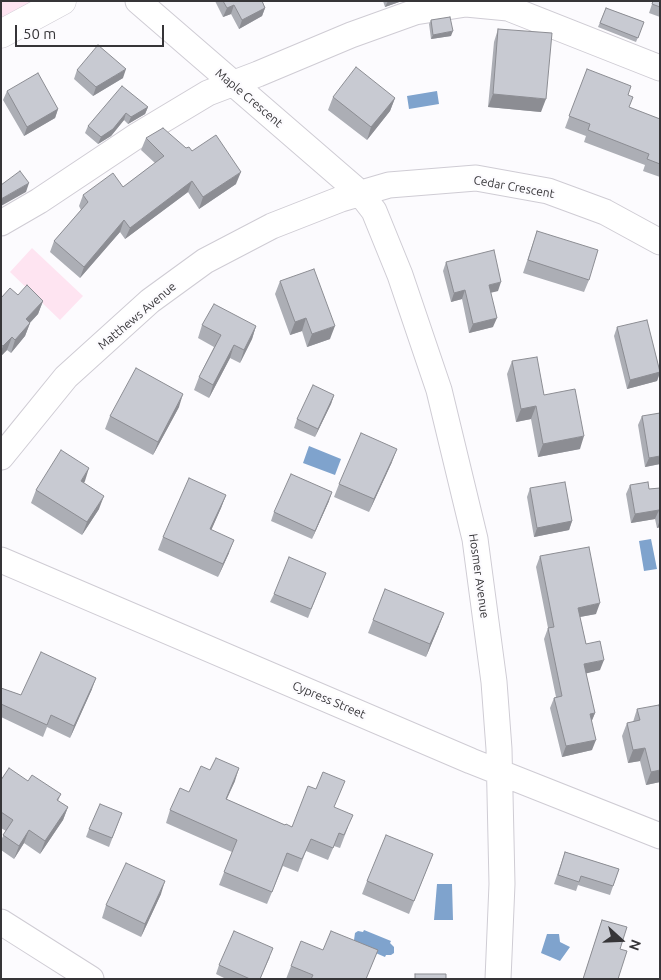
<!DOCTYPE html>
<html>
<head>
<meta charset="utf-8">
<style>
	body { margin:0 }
	#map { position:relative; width:661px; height:980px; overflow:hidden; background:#fcfbfe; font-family:Ubuntu,sans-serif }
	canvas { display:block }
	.frame { position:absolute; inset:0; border:2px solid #363538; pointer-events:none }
	.north { position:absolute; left:596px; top:915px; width:50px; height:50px; -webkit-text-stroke:4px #fcfbfe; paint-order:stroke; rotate:110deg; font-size:14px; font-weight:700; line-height:20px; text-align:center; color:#363538 }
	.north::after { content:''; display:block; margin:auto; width:18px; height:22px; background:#363538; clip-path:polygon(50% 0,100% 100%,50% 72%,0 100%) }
	.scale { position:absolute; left:15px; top:25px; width:149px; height:22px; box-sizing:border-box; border:2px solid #363538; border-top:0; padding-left:6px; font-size:15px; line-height:18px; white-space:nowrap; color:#363538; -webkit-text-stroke:4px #fcfbfe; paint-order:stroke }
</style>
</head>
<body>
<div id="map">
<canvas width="661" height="980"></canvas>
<div class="frame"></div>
<div class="north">N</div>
<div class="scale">50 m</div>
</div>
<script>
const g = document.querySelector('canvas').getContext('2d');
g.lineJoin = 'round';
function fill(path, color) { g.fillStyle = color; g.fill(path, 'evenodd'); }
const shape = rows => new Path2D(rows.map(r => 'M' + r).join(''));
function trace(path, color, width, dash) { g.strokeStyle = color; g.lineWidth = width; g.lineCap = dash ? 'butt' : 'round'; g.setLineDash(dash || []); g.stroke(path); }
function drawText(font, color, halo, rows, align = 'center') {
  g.font = font + ' Ubuntu,sans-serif'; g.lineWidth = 4.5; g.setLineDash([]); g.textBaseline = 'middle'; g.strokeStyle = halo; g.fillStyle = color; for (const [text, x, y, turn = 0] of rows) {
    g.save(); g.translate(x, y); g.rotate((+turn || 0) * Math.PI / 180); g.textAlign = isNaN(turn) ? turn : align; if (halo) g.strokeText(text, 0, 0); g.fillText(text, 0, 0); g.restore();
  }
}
const green = shape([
	[1,1,42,1,1,23],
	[32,248,83,296,60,320,10,272]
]);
const water = shape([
	[437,91,439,104,409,109,407,96],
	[309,446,341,459,335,475,303,463],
	[651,539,657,569,644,571,639,541],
	[437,884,452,884,453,920,434,920],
	[364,930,391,941,390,943,394,947,394,953,391,955,386,955,385,957,357,945,354,940,355,933,358,931,363,932],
	[547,934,559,934,560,942,570,947,560,961,541,953]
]);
const minor = shape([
	[138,1,360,193,374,211,400,275,439,390,475,539,494,682,499,749,502,884,498,979],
	[1,223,39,201,138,135,208,93,258,74,351,35,415,12,466,4,508,8,660,68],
	[1,457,66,377,150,301,205,261,272,226,341,199,389,185,476,178,548,191,605,212,660,242],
	[1,560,471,761,660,836],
	[1,922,91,979]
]);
const major = shape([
	[1,34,62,1]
]);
const wall = shape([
	[215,1,262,1,265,8,262,16,239,29,231,14,223,17],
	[383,1,402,1,385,7],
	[653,1,660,1,660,17,649,13],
	[606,8,644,22,636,42,598,27],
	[431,20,451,36,431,39,429,24],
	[498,29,541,112,488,107,494,42],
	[587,69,628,95,629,108,660,119,660,177,643,171,645,165,584,142,586,136,565,128],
	[77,70,123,78,93,96,74,79],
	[7,91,58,109,55,118,24,136,3,100],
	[333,97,395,98,390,111,367,140,328,110],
	[148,107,145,114,128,124,124,120,111,136,98,144,85,133,88,126],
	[146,138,186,148,192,151,236,184,199,209,188,192,125,239,120,232,80,278,50,252,54,241,81,210,79,206,83,195,123,187,155,163,141,150],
	[537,231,589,280,584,292,523,273],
	[446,262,498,291,491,292,493,327,469,333,462,299,451,302,443,271],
	[280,281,330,339,307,347,302,331,290,335,275,294],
	[18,295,43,301,38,314,30,323,25,336,11,353,7,350,1,356,1,298],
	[202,325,256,326,252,339,240,363,230,358,209,398,194,390,199,377,214,347,198,338],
	[617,327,660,370,660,373,657,381,627,389,614,336],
	[512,361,544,395,580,449,538,457,531,419,516,422,507,374],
	[334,395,331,404,315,437,294,428,297,419],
	[179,407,153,455,105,429,110,416],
	[642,416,660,464,645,467,638,425],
	[392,462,369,512,334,497,339,484],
	[85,481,84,483,99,509,82,535,31,503,36,490],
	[630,485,649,489,660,488,660,527,657,528,655,519,631,523,626,494],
	[530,488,572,521,569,530,534,537,527,497],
	[226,495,221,508,211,530,229,553,218,577,158,550,163,537],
	[329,501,312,539,271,521,274,512],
	[540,556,596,614,580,617,586,644,600,670,586,673,595,713,591,722,592,750,562,757,550,708,554,698,556,697,544,639,548,628,536,567],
	[326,573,308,618,270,602,274,594],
	[373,620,439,626,426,657,368,633],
	[1,688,21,695,92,689,70,738,47,727,43,737,1,717],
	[637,709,660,782,646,785,640,761,628,763,622,736,627,723,633,722],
	[1,780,28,781,61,794,58,801,68,807,63,820,40,854,24,843,14,859,1,850,1,840,6,831,1,828],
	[235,781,226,799,285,825,292,827,335,808,348,827,340,848,334,846,328,860,306,851,298,872,283,866,267,904,219,885,232,852,166,823,170,810,189,792],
	[122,813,109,847,86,837,89,829],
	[565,852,619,869,610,895,578,885,576,891,554,884],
	[433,854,409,914,362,894,367,881],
	[161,894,141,937,102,918,106,905],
	[602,920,620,949,618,979,583,979],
	[323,950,378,950,366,979,286,979,291,966],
	[270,957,260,979,226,979,216,974,219,965]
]);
const shadedWall = shape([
	[388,1,402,1,385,7],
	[234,5,231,14,223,17,227,8],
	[265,8,262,16,239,29,242,20],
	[453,31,451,36,431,39,433,35],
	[126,69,123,78,93,96,96,87],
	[493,94,546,99,541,112,488,107],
	[395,98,390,111,367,140,371,127],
	[148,107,145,114,128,124,131,117],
	[58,109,55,118,24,136,27,127],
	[126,113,124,120,111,136,98,144,101,137],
	[241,172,236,184,199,209,203,197],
	[192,181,188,192,125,239,130,228],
	[29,183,26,192,1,206,1,199],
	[124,220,120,232,80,278,84,267],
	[501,282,498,291,486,294,489,285],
	[465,290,462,299,451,302,454,293],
	[43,301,38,314,21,332,26,319],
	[306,318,302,331,290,335,295,322],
	[497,318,493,327,469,333,473,324],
	[30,323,25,336,11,353,15,340],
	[256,326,252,339,240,363,244,350],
	[335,326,330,339,307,347,312,334],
	[12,337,7,350,1,356,1,351,3,346],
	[234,345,230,358,209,398,213,385],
	[660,372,657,381,627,389,630,380],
	[183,394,179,407,153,455,158,442],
	[334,395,331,404,315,437,318,429],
	[536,406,531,419,516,422,521,409],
	[584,436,580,449,538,457,543,444],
	[397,449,392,462,369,512,374,499],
	[660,456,660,464,645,467,649,458],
	[89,468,85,481,76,494,81,481],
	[332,492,329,501,312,539,315,531],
	[226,495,221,508,206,542,210,529],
	[104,496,99,509,82,535,87,522],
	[659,510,655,519,631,523,635,514],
	[660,520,660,527,657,528],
	[572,521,569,530,534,537,537,528],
	[234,540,229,553,218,577,223,564],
	[600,603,596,614,574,618,578,608],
	[444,613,439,626,426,657,430,644],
	[604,660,600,670,580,675,584,664],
	[96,678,92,689,70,738,74,726],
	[595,713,591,723,590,714],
	[596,740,592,750,562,757,566,746],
	[645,748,640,761,628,763,633,750],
	[239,768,235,781,221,812,226,799],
	[660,770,660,782,646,785,651,772],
	[68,807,63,820,40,854,45,841],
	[29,830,24,843,14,859,19,846],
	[165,881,161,894,141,937,145,924]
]);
const building = shape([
	[223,1,262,1,265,8,242,20,234,5,227,8,223,1],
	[653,1,660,1,660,7,652,4,653,1],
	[606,8,644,22,638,38,600,23,606,8],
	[450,17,453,31,433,35,431,20,450,17],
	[498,29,552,33,546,99,493,94,498,29],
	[98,45,126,69,96,87,77,70,98,45],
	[356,67,395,98,371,127,333,97,356,67],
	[587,69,631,86,628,95,633,97,629,107,660,119,660,164,647,159,649,154,588,130,590,124,569,116,587,69],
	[38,73,58,109,27,127,7,91,38,73],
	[122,86,148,107,131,117,126,113,113,129,101,137,88,126,122,86],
	[163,128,186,148,189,147,192,151,216,135,241,172,203,197,192,181,130,228,124,220,84,267,54,241,88,202,83,195,113,173,123,187,164,156,146,138,163,128],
	[20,171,29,183,1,199,1,185,20,171],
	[537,231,598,250,589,280,528,260,537,231],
	[494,250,501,282,489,285,497,318,473,324,465,290,454,293,446,262,494,250],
	[314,269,335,326,312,334,306,318,295,322,280,281,314,269],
	[27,285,43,301,26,319,30,323,15,340,12,337,3,346,1,345,1,298,10,288,18,295,27,285],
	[214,304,256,326,244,350,234,345,213,385,199,377,221,335,202,325,214,304],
	[647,320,660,372,630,380,617,327,647,320],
	[537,357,544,395,575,389,584,436,543,444,536,406,521,409,512,361,537,357],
	[136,368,183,394,158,442,110,416,136,368],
	[313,385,334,395,318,429,297,419,313,385],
	[660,413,660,456,649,458,642,416,660,413],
	[361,433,397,449,374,499,339,484,361,433],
	[61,450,89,468,81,481,104,496,87,522,36,490,61,450],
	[291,474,332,492,315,531,274,512,291,474],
	[189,478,226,495,210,529,234,540,223,564,163,537,189,478],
	[565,482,572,521,537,528,530,488,565,482],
	[648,482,649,489,660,488,660,516,659,510,635,514,630,485,648,482],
	[589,547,600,603,578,608,586,644,600,641,604,660,584,664,595,713,590,714,596,740,566,746,554,698,562,696,548,628,554,627,540,556,589,547],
	[289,557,326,573,311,609,274,594,289,557],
	[385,589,444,613,430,644,373,620,385,589],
	[41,652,96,678,74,726,51,715,47,725,1,704,1,688,21,695,41,652],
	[659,705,660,710,660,770,651,772,645,748,633,750,627,723,640,720,637,709,659,705],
	[216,758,239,768,226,799,285,825,286,824,292,827,308,786,316,789,323,772,345,781,334,807,353,815,344,835,339,833,333,848,311,839,302,859,287,853,272,892,224,872,237,840,170,810,180,788,189,792,201,766,210,770,216,758],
	[9,768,28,781,32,775,61,794,57,800,68,807,45,841,29,830,19,846,3,835,13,820,1,812,1,780,9,768],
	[100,804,122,813,112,838,89,829,100,804],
	[386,835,433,854,414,901,367,881,386,835],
	[565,852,619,869,613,886,581,876,579,882,558,875,565,852],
	[126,863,165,881,145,924,106,905,126,863],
	[602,920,627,927,620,949,627,951,618,979,583,979,602,920],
	[234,931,273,948,260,979,250,979,219,965,234,931],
	[331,931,378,950,366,979,311,979,313,975,291,966,301,941,323,950,331,931],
	[415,974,446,974,446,979,415,979,415,974]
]);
const streetNames = [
	["Maple Crescent",249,98,40],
	["Cedar Crescent",514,187,10],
	["Matthews Avenue",137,316,-40],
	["Hosmer Avenue",479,576,82],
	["Cypress Street",329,700,23]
];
fill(green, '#fee4f1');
fill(water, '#7fa3cd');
trace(minor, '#cfccd4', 27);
trace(major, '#cfccd4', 29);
trace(minor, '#fff', 25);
trace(major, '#fff', 28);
fill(wall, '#acaeb5');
fill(shadedWall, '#8c8d93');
fill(building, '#c8cad2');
trace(building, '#8c8d93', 1);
drawText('12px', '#363538', '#fcfbfe', streetNames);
</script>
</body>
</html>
